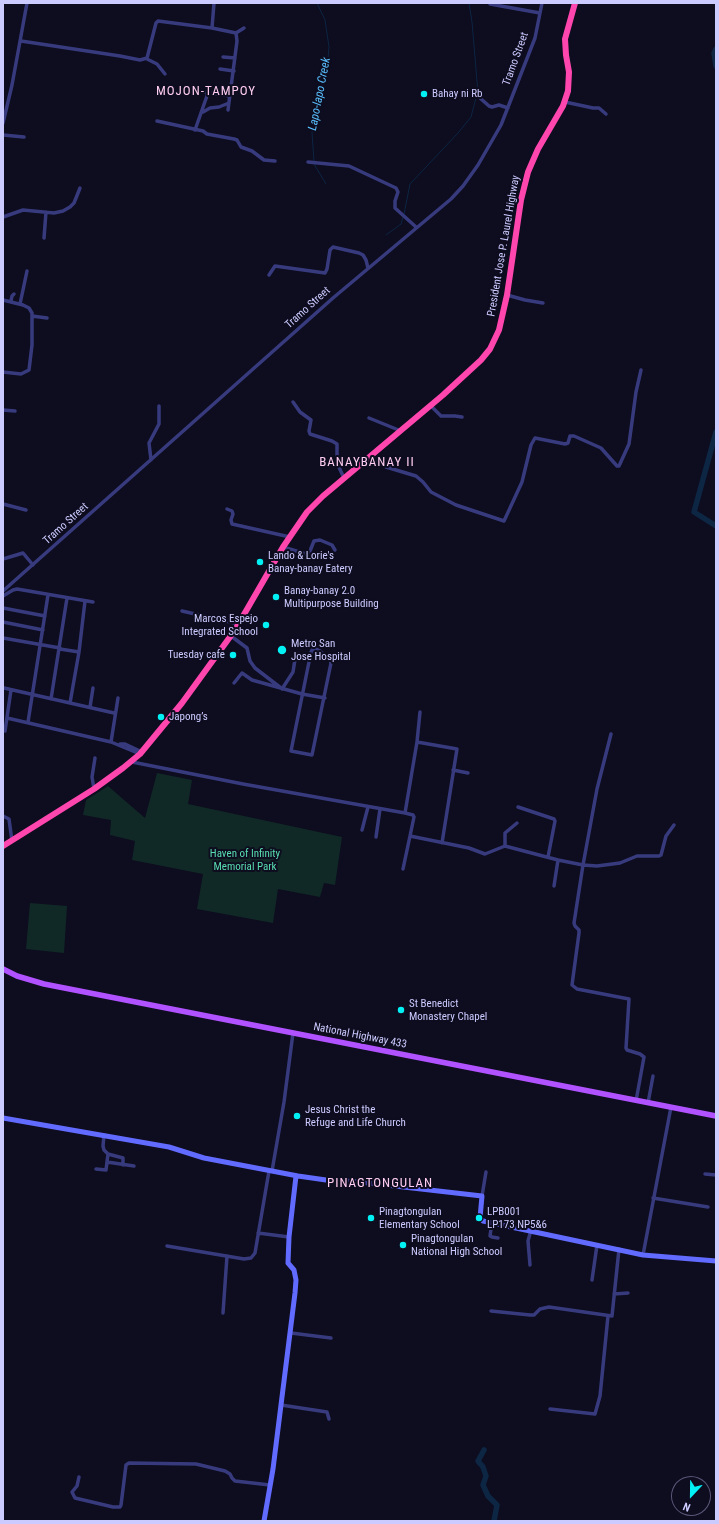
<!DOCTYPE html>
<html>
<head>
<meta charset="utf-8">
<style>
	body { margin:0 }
	#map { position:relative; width:719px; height:1524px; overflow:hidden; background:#0e0c1f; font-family:"Roboto Condensed",sans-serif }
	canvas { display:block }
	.frame { position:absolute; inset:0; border:4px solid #cccbff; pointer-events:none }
	.north { position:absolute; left:671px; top:1476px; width:40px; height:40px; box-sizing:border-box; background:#0e0c1f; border:1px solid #5a5879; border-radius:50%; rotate:202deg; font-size:11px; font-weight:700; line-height:16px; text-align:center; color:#cccbff }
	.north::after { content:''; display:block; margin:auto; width:14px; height:18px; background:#01f1f5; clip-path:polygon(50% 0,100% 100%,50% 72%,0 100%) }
</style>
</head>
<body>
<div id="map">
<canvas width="719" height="1524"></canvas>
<div class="frame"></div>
<div class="north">N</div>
</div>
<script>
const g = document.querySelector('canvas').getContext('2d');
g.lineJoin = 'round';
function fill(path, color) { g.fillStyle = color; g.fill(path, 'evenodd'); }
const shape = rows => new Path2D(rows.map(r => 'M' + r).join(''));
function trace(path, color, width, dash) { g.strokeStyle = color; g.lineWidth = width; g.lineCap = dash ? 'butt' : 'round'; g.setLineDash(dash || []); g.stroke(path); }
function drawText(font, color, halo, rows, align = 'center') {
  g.font = font + ' "Roboto Condensed",sans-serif'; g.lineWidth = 4; g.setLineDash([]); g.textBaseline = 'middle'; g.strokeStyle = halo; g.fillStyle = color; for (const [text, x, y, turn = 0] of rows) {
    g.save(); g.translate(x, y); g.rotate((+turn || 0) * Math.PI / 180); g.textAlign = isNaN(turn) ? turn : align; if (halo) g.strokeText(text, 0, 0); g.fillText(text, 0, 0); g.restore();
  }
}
const green = shape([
	[157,773,192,780,188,804,342,837,335,885,324,883,320,897,278,889,273,923,197,909,203,874,132,860,135,841,110,835,111,820,83,815,86,800,108,786,145,818],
	[30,903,67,906,64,953,26,949]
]);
const stream = shape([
	[469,3,472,22,478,93],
	[314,161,312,133,316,109,327,70,329,47,325,20,317,3],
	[314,164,326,184],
	[404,214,410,184,458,133,471,117,476,98],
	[386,235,401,224,403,217]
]);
const river = shape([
	[716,49,714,53,716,66],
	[716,432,694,512,716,526],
	[484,1450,478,1461,483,1467,486,1476,483,1485,488,1496,497,1505,494,1521]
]);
const street = shape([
	[490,4,540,13],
	[212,28,214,3],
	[21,41,120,56,140,60,147,58,156,23,158,21,212,28,236,33,244,28],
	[223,57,235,58],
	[147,59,157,64,165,74],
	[220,69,234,71],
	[183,89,230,96],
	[464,93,472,91,489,106,492,107,499,105,508,108],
	[565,102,593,108,599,108,606,114],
	[228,110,237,41,236,33],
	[203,112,210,108,219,107,229,103],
	[157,121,203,131,207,134,234,139,237,140,241,147,252,151,264,160,275,161],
	[3,123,12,85,27,3],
	[195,130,208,93],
	[3,135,24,137],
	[308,162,349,166,396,188,398,192,395,201,395,208,416,227],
	[3,217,23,210,54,213,63,211,70,207,74,203,80,188],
	[44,238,46,212],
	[269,275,275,266,325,273,327,269,330,250,333,247,359,253,363,255,366,260,368,268],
	[507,295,525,300,543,303],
	[3,300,23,305,29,308,32,313,32,345,29,370,21,374,3,372],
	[11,301,12,296,14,294],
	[20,304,27,271],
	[32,316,47,318],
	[293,402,300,412,311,420,309,431,310,434,332,441,337,444,337,463,344,478],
	[431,406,441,416,455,416,462,417],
	[3,410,15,411],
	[369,418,401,431],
	[369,458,386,467,416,476,423,482,431,492,456,505,504,521,522,482,531,445,535,438,565,444,568,443,570,436,574,436,601,448,617,466,619,466,629,444,636,392,641,370],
	[151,460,149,443,159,424,159,406],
	[3,504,26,510],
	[227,509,232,511,233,514,231,520,232,524,290,537],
	[283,547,306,554,310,551,314,541,320,540,332,545,335,550],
	[3,559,23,553,33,565],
	[3,591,333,298,451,199,463,186,478,165,501,125,535,38,542,3],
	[3,596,13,590,17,589,93,602],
	[3,608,45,616],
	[182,611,239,624],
	[3,622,43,630],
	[231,636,247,648,250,661,255,668,281,688],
	[3,638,60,648],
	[60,649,79,652],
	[316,649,320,651,330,660,331,663,312,755,291,751,311,652,312,650,316,649],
	[234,683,242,673,252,680,302,694,325,698],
	[4,688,114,713],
	[282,689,293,672,296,653],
	[51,699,67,598],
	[70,703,79,652,85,601],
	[90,707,93,688],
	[7,718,111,742,140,754],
	[28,722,48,595],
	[5,731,11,690],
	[611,734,597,789,583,865,574,923,575,926,579,930,579,933,572,985,577,989,629,999,626,1048,627,1050,640,1054,644,1057,636,1101],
	[111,742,118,698],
	[417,742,420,712],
	[120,744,125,744,142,752],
	[132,762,243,784,405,813,417,742,457,749,442,843],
	[453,770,468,773],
	[94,789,92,777,95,758],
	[518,807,554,819,555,821,548,857],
	[405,813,413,815,414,817,410,836,469,848,485,854,505,846,558,860,583,865,597,866,620,863,637,856,659,856,661,855,666,836,674,825],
	[3,816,9,819,12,841],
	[362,830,368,807],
	[376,837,380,809],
	[505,846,505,833,517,823],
	[403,869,410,836],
	[554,886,558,860],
	[648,1103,653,1076],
	[104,1135,103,1146,104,1150,108,1154,123,1158,123,1165],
	[108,1154,107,1162,134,1166],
	[96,1169,106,1170,107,1162],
	[272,1171,284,1102,293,1033],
	[705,1174,716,1175],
	[482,1196,486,1172],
	[653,1198,708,1207],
	[492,1222,490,1236,492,1237,498,1238],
	[258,1233,289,1237],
	[167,1246,244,1259,251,1258,255,1253,269,1171],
	[643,1255,671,1107],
	[530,1265,528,1241,531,1230],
	[592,1280,597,1245],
	[614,1294,628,1293],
	[491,1311,530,1315,534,1315,540,1309,549,1307,612,1316,619,1249],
	[223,1313,227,1256],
	[291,1333,331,1338],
	[281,1405,327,1412,329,1419],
	[550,1409,595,1414,600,1396,608,1316],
	[79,1477,77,1486,72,1492,75,1498,113,1507,120,1507,121,1505,126,1465,129,1463,196,1464,225,1471,230,1474,232,1478,235,1481,270,1485]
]);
const secondary = shape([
	[3,1118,169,1147,204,1158,298,1176,326,1180,360,1182,482,1196,480,1218,483,1221,643,1255,716,1261],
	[264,1521,273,1469,295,1293,296,1280,294,1270,288,1263,289,1237,296,1176]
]);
const primary = shape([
	[3,969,17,976,44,984,716,1116]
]);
const highway = shape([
	[3,846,94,789,123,768,140,754,182,703,235,630,283,547,307,512,323,496,443,395,481,360,490,349,499,330,507,295,521,200,528,172,538,149,563,106,568,91,569,72,566,55,565,39,575,3]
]);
const markers = [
	[424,94,4,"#01f1f5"],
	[260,562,4,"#01f1f5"],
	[276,597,4,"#01f1f5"],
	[266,625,4,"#01f1f5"],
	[282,650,5,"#01f1f5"],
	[233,655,4,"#01f1f5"],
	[161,717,4,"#01f1f5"],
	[401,1010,4,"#01f1f5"],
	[297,1116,4,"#01f1f5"],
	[371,1218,4,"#01f1f5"],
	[479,1218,4,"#01f1f5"],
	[403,1245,4,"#01f1f5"]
];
const streetNames = [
	["Tramo Street",516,59,-70],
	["President Jose P. Laurel Highway",504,246,-80],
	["Tramo Street",308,308,-42],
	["Tramo Street",66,524,-42],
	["National Highway 433",360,1036,11]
];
const poiNames = [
	["Bahay ni Rb",432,94],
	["Lando & Lorie's",268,556],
	["Banay-banay Eatery",268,569],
	["Banay-banay 2.0",284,591],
	["Multipurpose Building",284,604],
	["Marcos Espejo",258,619,"right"],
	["Integrated School",258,632,"right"],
	["Metro San",291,644],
	["Jose Hospital",291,657],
	["Tuesday cafe",225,655,"right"],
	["Japong’s",169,717],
	["St Benedict",409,1004],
	["Monastery Chapel",409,1017],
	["Jesus Christ the",305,1110],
	["Refuge and Life Church",305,1123],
	["Pinagtongulan",379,1212],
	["Elementary School",379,1225],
	["LPB001",487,1212],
	["LP173 NP5&6",487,1225],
	["Pinagtongulan",411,1239],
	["National High School",411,1252]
];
const parkNames = [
	["Haven of Infinity",245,854],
	["Memorial Park",245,867]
];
const waterNames = [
	["Lapo-lapo Creek",320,94,-79]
];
const quarterNames = [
	["MOJON-TAMPOY",206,92],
	["BANAYBANAY II",367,463],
	["PINAGTONGULAN",380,1184]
];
fill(green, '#102926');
trace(stream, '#0c2644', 1);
trace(river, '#0c2644', 5.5);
trace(street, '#373b7e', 3.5);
trace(secondary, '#626bff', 5);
trace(primary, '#b052ff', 5.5);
trace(highway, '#ff46ae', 6);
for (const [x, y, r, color] of markers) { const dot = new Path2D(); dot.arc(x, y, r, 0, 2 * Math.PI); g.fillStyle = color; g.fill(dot); trace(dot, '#0e0c1f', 1.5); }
drawText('11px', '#cccbff', '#0e0c1f', streetNames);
drawText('11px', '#cccbff', '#0e0c1f', poiNames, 'left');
drawText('11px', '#58deb1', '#0e0c1f', parkNames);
drawText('italic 12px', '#59c0ff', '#0e0c1f', waterNames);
g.letterSpacing = '1px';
drawText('13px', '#ffcdf1', '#0e0c1f', quarterNames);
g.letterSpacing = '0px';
</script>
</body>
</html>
